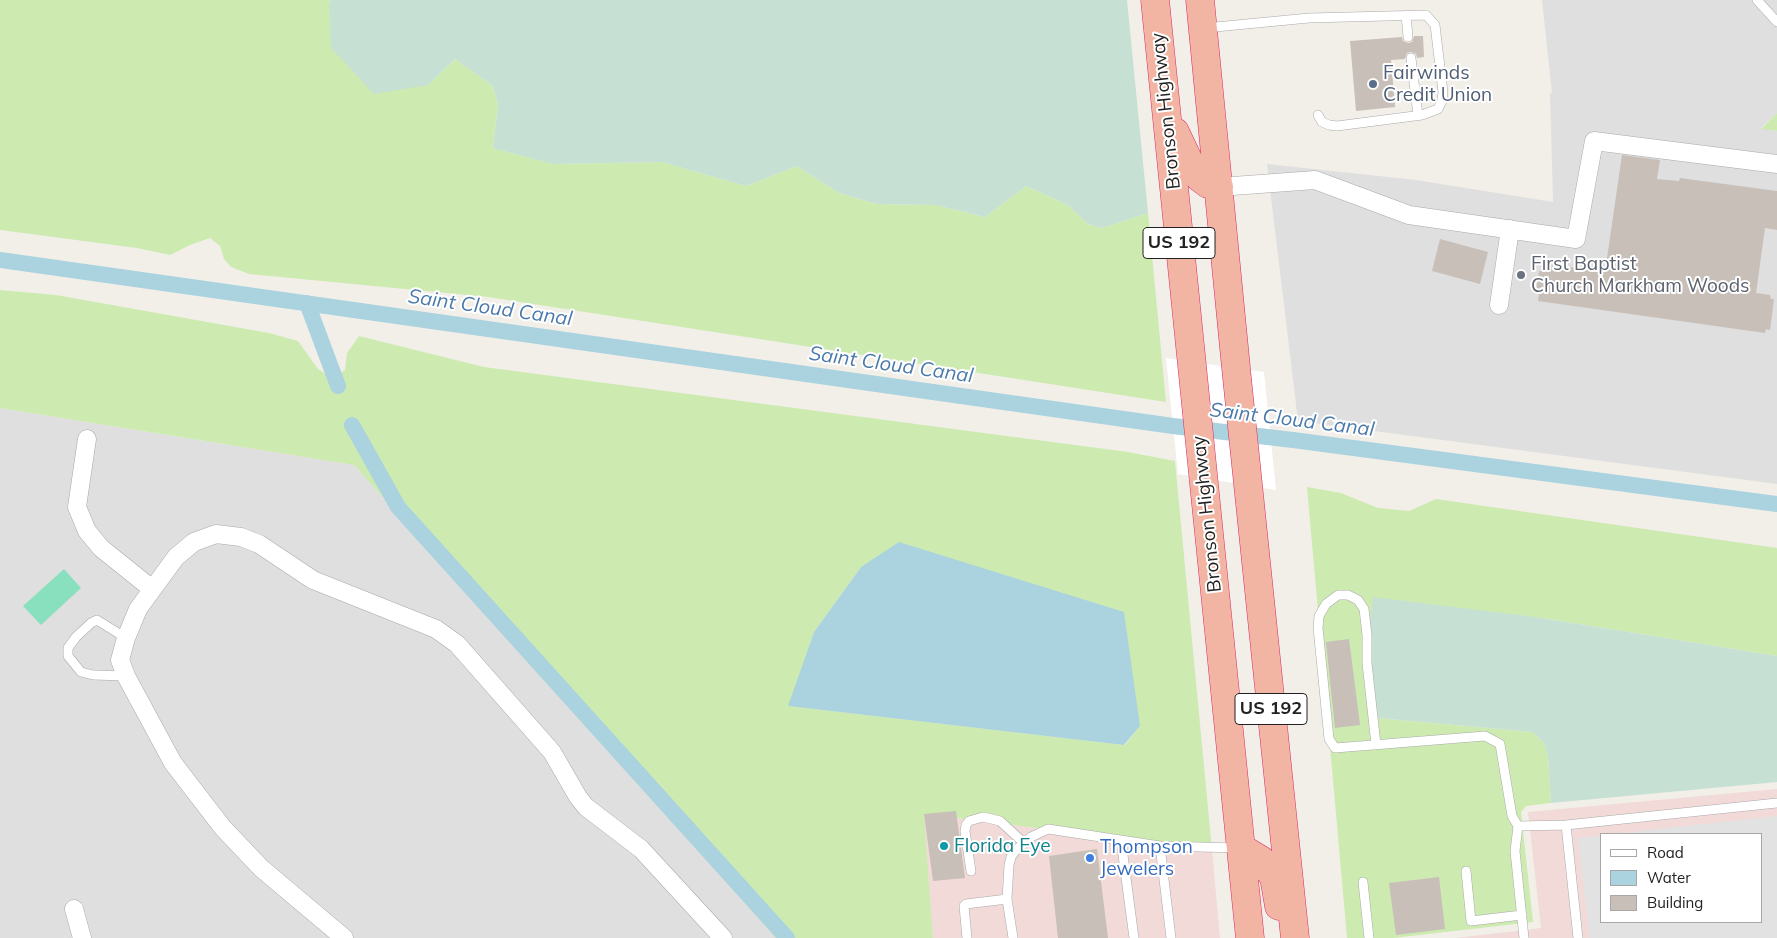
<!DOCTYPE html>
<html>
<head>
<meta charset="utf-8">
<style>
	body { margin:0 }
	#map { position:relative; width:1777px; height:938px; overflow:hidden; background:#f2efe9; font-family:Mulish,sans-serif }
	canvas { display:block }
	.legend { position:absolute; left:1600px; top:833px; width:162px; height:90px; box-sizing:border-box; background:#fff; border:1px solid #a7a7a7; margin:0; padding:6px 9px; list-style:none; font-size:15px; color:#222 }
	.legend li { display:flex; align-items:center; gap:10px; height:25px }
	.legend b { width:25px; border:1px solid #a7a7a7 }
</style>
</head>
<body>
<div id="map">
<canvas width="1777" height="938"></canvas>
<ul class="legend">
<li><b style="height:6px;background:#fff"></b>Road</li>
<li><b style="height:14px;background:#aad3df"></b>Water</li>
<li><b style="height:14px;background:#c7bfb8"></b>Building</li>
</ul>
</div>
<script>
const g = document.querySelector('canvas').getContext('2d');
g.lineJoin = 'round';
function fill(path, color) { g.fillStyle = color; g.fill(path, 'evenodd'); }
const shape = rows => new Path2D(rows.map(r => 'M' + r).join(''));
function trace(path, color, width, dash) { g.strokeStyle = color; g.lineWidth = width; g.lineCap = dash ? 'butt' : 'round'; g.setLineDash(dash || []); g.stroke(path); }
function drawText(font, color, halo, rows, align = 'center') {
  g.font = font + ' Mulish,sans-serif'; g.lineWidth = 4; g.setLineDash([]); g.textBaseline = 'middle'; g.strokeStyle = halo; g.fillStyle = color; for (const [text, x, y, turn = 0] of rows) {
    g.save(); g.translate(x, y); g.rotate((+turn || 0) * Math.PI / 180); g.textAlign = isNaN(turn) ? turn : align; if (halo) g.strokeText(text, 0, 0); g.fillText(text, 0, 0); g.restore();
  }
}
const residential = shape([
	[1542,0,1777,0,1777,113,1761,128,1777,131,1777,484,1298,421,1267,164,1416,180,1553,202,1550,93,1552,93],
	[0,408,354,465,776,938,0,938]
]);
const commercial = shape([
	[1777,789,1777,938,1455,938,1541,928,1528,812],
	[1601,834,1761,834,1761,922,1601,922],
	[923,814,1212,850,1220,938,933,938]
]);
const grass = shape([
	[0,0,332,0,329,2,428,85,455,59,493,86,498,105,493,148,553,164,662,162,746,186,797,166,839,193,877,204,936,205,985,217,1026,186,1068,205,1088,224,1102,228,1148,213,1166,402,488,297,249,274,231,267,224,259,220,246,210,238,190,245,170,255,137,248,0,230],
	[1777,113,1777,131,1761,129],
	[0,290,56,295,269,333,298,341,318,369,332,378,345,370,347,353,359,336,484,367,1128,452,1175,461,1212,850,924,814,933,938,776,938,354,465,0,408],
	[861,567,1140,726,1125,745,789,706,814,632],
	[1307,487,1341,493,1378,508,1409,511,1436,499,1777,548,1777,656,1535,617,1378,718,1533,732,1544,743,1548,756,1551,803,1526,806,1521,812,1533,922,1393,938,1347,938]
]);
const wetland = shape([
	[332,0,1127,0,1148,213,1102,228,1088,224,1068,205,1026,186,985,217,936,205,877,204,839,193,797,166,746,186,662,162,553,164,493,148,498,105,493,86,455,59,428,85,374,94,331,48,329,2],
	[1373,597,1535,617,1777,656,1777,782,1551,803,1548,756,1544,743,1533,732,1378,718,1368,639]
]);
const pitch = shape([
	[64,569,81,588,41,625,23,606]
]);
const parking = shape([
	[1777,816,1777,938,1590,938,1578,838,1601,836,1601,922,1761,922,1761,834,1614,834]
]);
const water = shape([
	[899,542,1124,612,1140,726,1124,745,788,706,814,632,861,567]
]);
const pier = shape([
	[1166,358,1264,372,1276,490,1178,474]
]);
const canal = shape([
	[0,260,1173,426,1293,440,1777,504],
	[307,303,338,386],
	[352,425,398,507,787,938]
]);
const building = shape([
	[1414,36,1423,36,1424,57,1417,58,1416,54,1411,52,1407,53,1405,59,1391,60,1395,107,1356,111,1350,41,1402,37,1403,41,1408,43,1412,42],
	[1622,155,1660,160,1657,179,1679,181,1680,178,1777,191,1777,230,1765,228,1756,293,1770,295,1771,299,1774,299,1770,330,1766,329,1765,333,1538,301,1539,293,1536,293,1539,271,1542,271,1543,263,1605,272],
	[1440,239,1488,252,1480,284,1432,271],
	[1349,639,1360,725,1335,728,1326,642],
	[956,811,965,878,933,881,924,814],
	[1097,849,1108,938,1058,938,1049,856],
	[1439,877,1445,929,1396,935,1389,883]
]);
const service = shape([
	[1757,0,1777,22],
	[1406,15,1408,37],
	[1205,28,1309,18,1426,15,1435,25,1443,92,1442,101,1438,109,1422,115,1337,126,1329,125,1322,122,1318,115],
	[1411,58,1418,115],
	[126,676,93,675,81,672,68,656,68,648,76,637,91,623,97,620,126,638],
	[1376,745,1367,663,1367,635,1364,609,1358,600,1348,595,1338,595,1326,604,1319,616,1318,628,1329,739,1335,748,1485,736,1500,744,1512,816,1518,826,1566,825],
	[1518,826,1515,851,1524,938],
	[1121,840,1134,938],
	[971,871,965,831,966,825,969,821,983,817,1000,821,1024,843],
	[1466,871,1471,921,1522,915],
	[1363,882,1369,938],
	[967,938,964,906,966,904,1007,899],
	[1013,938,1007,899,1009,865,1011,857,1016,850,1031,837,1048,829,1160,846],
	[1171,938,1160,846,1239,848],
	[1578,938,1566,825,1777,803]
]);
const minor = shape([
	[1219,187,1315,180,1409,215,1576,239,1594,141,1777,164],
	[1499,305,1510,229],
	[87,439,77,507,87,531,101,548,152,589],
	[74,909,82,938],
	[344,938,261,868,223,828,173,763,126,676,120,660,126,638,138,609,176,557,194,542,216,534,241,537,259,544,313,580,436,629,457,644,552,752,578,797,586,807,641,849,723,938]
]);
const trunk = shape([
	[1155,0,1250,938],
	[1200,0,1237,378,1295,938],
	[1175,132,1193,170,1200,178,1208,184,1219,187],
	[1241,848,1261,860,1274,877,1279,906]
]);
const markers = [
	[1373,84,5,"#5c6f8a"],
	[1521,275,5,"#6b7280"],
	[944,846,5,"#0f9aa8"],
	[1090,858,5,"#3f7fe0"]
];
const shields = [
	[1179,243,72],
	[1271,709,72]
];
const shieldNames = [
	["US 192",1179,243],
	["US 192",1271,709]
];
const serviceNames = [
	["Fairwinds",1383,73],
	["Credit Union",1383,95]
];
const streetNames = [
	["Bronson Highway",1166,111,-96],
	["Bronson Highway",1207,514,-96]
];
const worshipNames = [
	["First Baptist",1531,264],
	["Church Markham Woods",1531,286]
];
const cultureNames = [
	["Florida Eye",954,846]
];
const shopNames = [
	["Thompson",1100,847],
	["Jewelers",1100,869]
];
const waterNames = [
	["Saint Cloud Canal",490,308,8],
	["Saint Cloud Canal",891,365,8],
	["Saint Cloud Canal",1292,420,7]
];
fill(residential, '#e0dfdf');
fill(commercial, '#f2dad9');
fill(grass, '#cdebb0');
fill(wetland, '#c6e0d4');
fill(pitch, '#88e0be');
fill(parking, '#e2e2e2');
fill(water, '#aad3df');
fill(pier, '#fff');
trace(canal, '#aad3df', 16);
fill(building, '#c7bfb8');
trace(service, '#a9a9a9', 10);
trace(minor, '#a9a9a9', 19);
trace(trunk, '#dc2a67', 29);
trace(service, '#fff', 9);
trace(minor, '#fff', 18);
trace(trunk, '#f2b4a3', 28);
for (const [x, y, r, color] of markers) { const dot = new Path2D(); dot.arc(x, y, r, 0, 2 * Math.PI); g.fillStyle = color; g.fill(dot); trace(dot, '#fff', 2); }
for (const [x, y, w] of shields) { const box = new Path2D(); box.roundRect(x - w / 2, y - 15.5, w, 31, 4); g.fillStyle = '#fff'; g.fill(box); trace(box, '#222', 1); }
drawText('bold 18px', '#222', null, shieldNames);
drawText('19px', '#4e5e75', '#fff', serviceNames, 'left');
drawText('19px', '#222', '#fff', streetNames);
drawText('19px', '#5b616d', '#fff', worshipNames, 'left');
drawText('19px', '#0d838f', '#fff', cultureNames, 'left');
drawText('19px', '#366cbe', '#fff', shopNames, 'left');
drawText('italic 20px', '#4a7aab', '#fff', waterNames);
</script>
</body>
</html>
